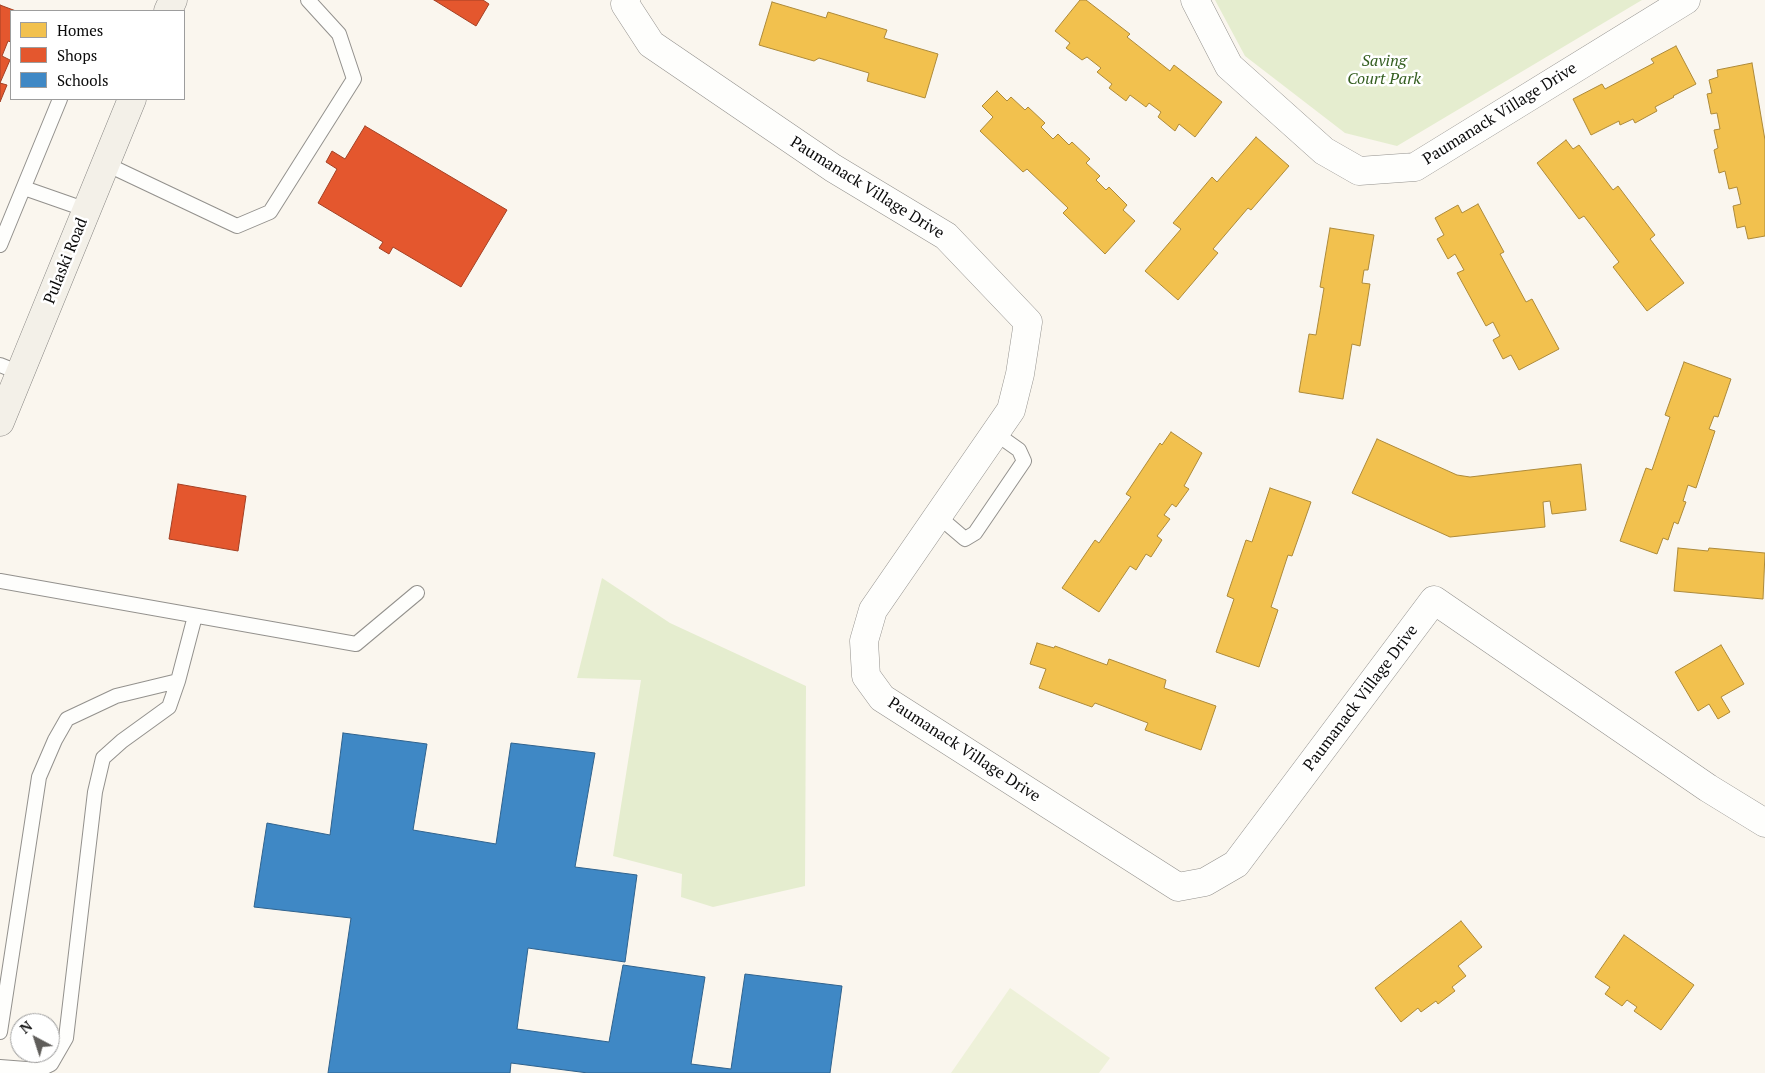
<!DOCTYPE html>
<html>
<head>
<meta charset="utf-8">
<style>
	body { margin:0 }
	#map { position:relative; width:1765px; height:1073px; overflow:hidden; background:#faf6ee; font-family:"PT Serif",serif }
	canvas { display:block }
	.legend { position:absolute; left:10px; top:10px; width:175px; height:90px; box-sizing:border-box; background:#fff; border:1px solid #9d9d9d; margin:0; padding:6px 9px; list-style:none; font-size:15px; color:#0b0b0b }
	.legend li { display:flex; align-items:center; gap:10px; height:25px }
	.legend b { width:25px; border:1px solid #9d9d9d }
	.north { position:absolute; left:10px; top:1013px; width:50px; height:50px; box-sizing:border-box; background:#fff; border:1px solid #9d9d9d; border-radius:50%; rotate:320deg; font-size:14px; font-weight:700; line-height:20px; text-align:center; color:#0b0b0b }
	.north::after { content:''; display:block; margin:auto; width:18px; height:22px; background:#5f5d5a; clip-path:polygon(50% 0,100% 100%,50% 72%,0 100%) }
</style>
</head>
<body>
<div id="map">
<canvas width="1765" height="1073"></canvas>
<ul class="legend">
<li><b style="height:14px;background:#f2c14e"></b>Homes</li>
<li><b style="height:14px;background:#e4572e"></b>Shops</li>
<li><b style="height:14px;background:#3f88c5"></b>Schools</li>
</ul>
<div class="north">N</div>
</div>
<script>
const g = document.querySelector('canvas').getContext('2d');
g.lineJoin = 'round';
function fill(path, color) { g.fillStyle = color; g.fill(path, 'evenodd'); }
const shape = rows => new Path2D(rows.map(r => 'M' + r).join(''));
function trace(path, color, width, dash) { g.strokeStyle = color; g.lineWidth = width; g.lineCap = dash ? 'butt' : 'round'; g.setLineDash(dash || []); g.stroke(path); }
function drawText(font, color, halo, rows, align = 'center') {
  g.font = font + ' "PT Serif",serif'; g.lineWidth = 5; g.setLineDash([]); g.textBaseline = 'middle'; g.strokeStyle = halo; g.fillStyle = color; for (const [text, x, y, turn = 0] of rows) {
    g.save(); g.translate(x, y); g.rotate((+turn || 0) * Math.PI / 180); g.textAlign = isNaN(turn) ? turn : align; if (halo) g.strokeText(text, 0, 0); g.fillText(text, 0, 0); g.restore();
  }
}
const green = shape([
	[1215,0,1642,0,1397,146,1345,133,1245,56],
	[602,578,670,623,806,686,805,886,713,907,681,897,682,874,613,856,641,680,577,678]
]);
const pitch = shape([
	[1010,988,1110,1058,1099,1073,951,1073]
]);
const homes = shape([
	[1080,0,1086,0,1130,34,1127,37,1170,71,1174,65,1222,102,1195,137,1179,124,1175,131,1158,117,1161,112,1149,103,1146,107,1130,95,1126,101,1109,88,1112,84,1097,72,1101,68,1087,57,1082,60,1066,48,1070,43,1055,31,1080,0],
	[772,2,826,18,828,12,887,30,884,38,938,54,925,98,867,81,869,73,819,58,814,61,759,45,772,2],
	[1676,46,1696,84,1673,96,1674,97,1655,107,1657,111,1635,123,1633,119,1620,125,1619,121,1591,135,1573,99,1602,84,1605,89,1654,63,1651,59,1676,46],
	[1752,63,1765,140,1765,236,1748,239,1745,226,1737,228,1733,206,1741,204,1737,187,1729,189,1725,171,1719,173,1714,150,1718,148,1714,130,1720,129,1717,113,1711,114,1707,94,1712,93,1709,80,1718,77,1717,70,1752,63],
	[997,91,1007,101,1011,97,1025,110,1028,107,1045,123,1041,127,1053,139,1058,134,1069,145,1072,142,1090,159,1086,163,1100,176,1096,180,1106,190,1109,187,1127,205,1123,210,1135,221,1105,254,1063,213,1068,208,1027,169,1023,172,980,131,993,117,982,106,997,91],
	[1256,137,1289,166,1251,210,1248,208,1213,249,1218,253,1178,300,1145,271,1181,229,1173,223,1212,177,1217,182,1256,137],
	[1566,140,1573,149,1579,145,1613,190,1618,186,1655,235,1650,239,1684,283,1647,311,1613,267,1619,262,1584,216,1579,219,1537,163,1566,140],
	[1478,204,1504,252,1500,254,1526,302,1532,299,1559,349,1519,370,1511,355,1503,359,1493,340,1500,336,1493,322,1486,326,1457,273,1464,270,1455,254,1448,259,1437,239,1444,235,1435,218,1458,205,1462,213,1478,204],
	[1330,228,1374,235,1368,270,1364,270,1362,283,1370,284,1360,346,1352,344,1343,399,1299,392,1309,334,1316,335,1324,288,1320,287,1330,228],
	[1684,362,1731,379,1718,417,1714,416,1709,429,1715,431,1696,488,1688,485,1683,501,1686,502,1678,524,1674,522,1668,540,1663,538,1657,554,1620,541,1646,468,1652,470,1670,417,1665,415,1684,362],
	[1171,432,1202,453,1184,486,1189,489,1176,507,1172,504,1164,515,1170,519,1157,536,1162,540,1151,557,1146,554,1136,570,1130,566,1099,612,1062,588,1095,540,1099,543,1131,497,1126,494,1160,443,1162,445,1171,432],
	[1377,439,1457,475,1470,477,1581,464,1586,510,1552,514,1550,501,1543,502,1545,527,1450,537,1352,493,1377,439],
	[1270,488,1311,502,1292,556,1288,555,1271,607,1278,610,1259,667,1216,652,1234,599,1227,596,1246,540,1252,542,1270,488],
	[1678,548,1708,551,1709,548,1765,553,1763,599,1674,591,1678,548],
	[1037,643,1054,648,1055,646,1107,665,1109,659,1166,680,1164,688,1216,706,1201,750,1145,730,1148,723,1095,703,1092,707,1039,688,1046,669,1030,664,1037,643],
	[1721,645,1744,684,1721,697,1730,712,1718,719,1709,704,1698,711,1675,672,1721,645],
	[1461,921,1482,947,1458,966,1466,976,1452,987,1455,991,1438,1004,1436,1001,1421,1012,1418,1008,1401,1022,1375,988,1461,921],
	[1624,935,1694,985,1661,1030,1634,1011,1637,1007,1627,1000,1622,1006,1605,994,1610,987,1595,977,1624,935]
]);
const shops = shape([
	[434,0,483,0,489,4,476,26,434,0],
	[0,5,16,11,11,11,11,42,8,41,2,56,10,60,0,83,7,85,0,102,0,5],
	[365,126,507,210,461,287,393,247,389,254,379,248,383,242,318,203,337,169,326,162,332,151,345,159,365,126],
	[178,484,246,496,238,551,169,539,178,484]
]);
const schools = shape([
	[343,733,427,744,413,830,496,844,511,743,595,753,575,867,637,875,625,962,528,948,517,1029,609,1042,623,965,705,977,691,1064,731,1069,745,974,842,986,830,1073,588,1073,511,1063,510,1073,328,1073,351,918,254,907,267,823,330,835,343,733]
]);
const lane = shape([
	[106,164,237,226,270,212,354,79,339,34,308,0],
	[24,188,87,210],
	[0,245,60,99],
	[0,365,20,373],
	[938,516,965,539,975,533,1024,461,1019,450,995,433],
	[0,581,356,644,417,593],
	[0,1032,39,777,55,740,67,719,116,696,178,681,195,616],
	[0,1067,39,1070,51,1064,66,1038,95,792,103,758,122,741,169,707,178,681]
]);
const street = shape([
	[626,0,625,4,651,44,833,168,946,236,1028,322,1020,374,1011,410,873,610,864,641,866,676,882,698,1178,887,1205,882,1236,864,1434,600,1708,788,1765,823],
	[1195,0,1229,66,1324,151,1359,171,1415,167,1686,0]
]);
const secondary = shape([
	[168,11,173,0],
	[0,422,132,99]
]);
const parkNames = [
	["Saving",1384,61],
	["Court Park",1384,79]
];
const streetNames = [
	["Paumanack Village Drive",1500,114,-32],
	["Paumanack Village Drive",867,188,32],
	["Pulaski Road",66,261,-68],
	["Paumanack Village Drive",1361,698,-53],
	["Paumanack Village Drive",964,750,33]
];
fill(green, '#e5edcf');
fill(pitch, '#eef1d9');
fill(homes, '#f2c14e');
trace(homes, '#ad8a3a', 1);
fill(shops, '#e4572e');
trace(shops, '#a34024', 1);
fill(schools, '#3f88c5');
trace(schools, '#2f628d', 1);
trace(lane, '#93918d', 16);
trace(street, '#93918d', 29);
trace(secondary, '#898784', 29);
trace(lane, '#fefefc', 14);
trace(street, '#fefefc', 28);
trace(secondary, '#f3f0e8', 28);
drawText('italic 16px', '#345e20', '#fff', parkNames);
drawText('16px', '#0b0b0b', '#fff', streetNames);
</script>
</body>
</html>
